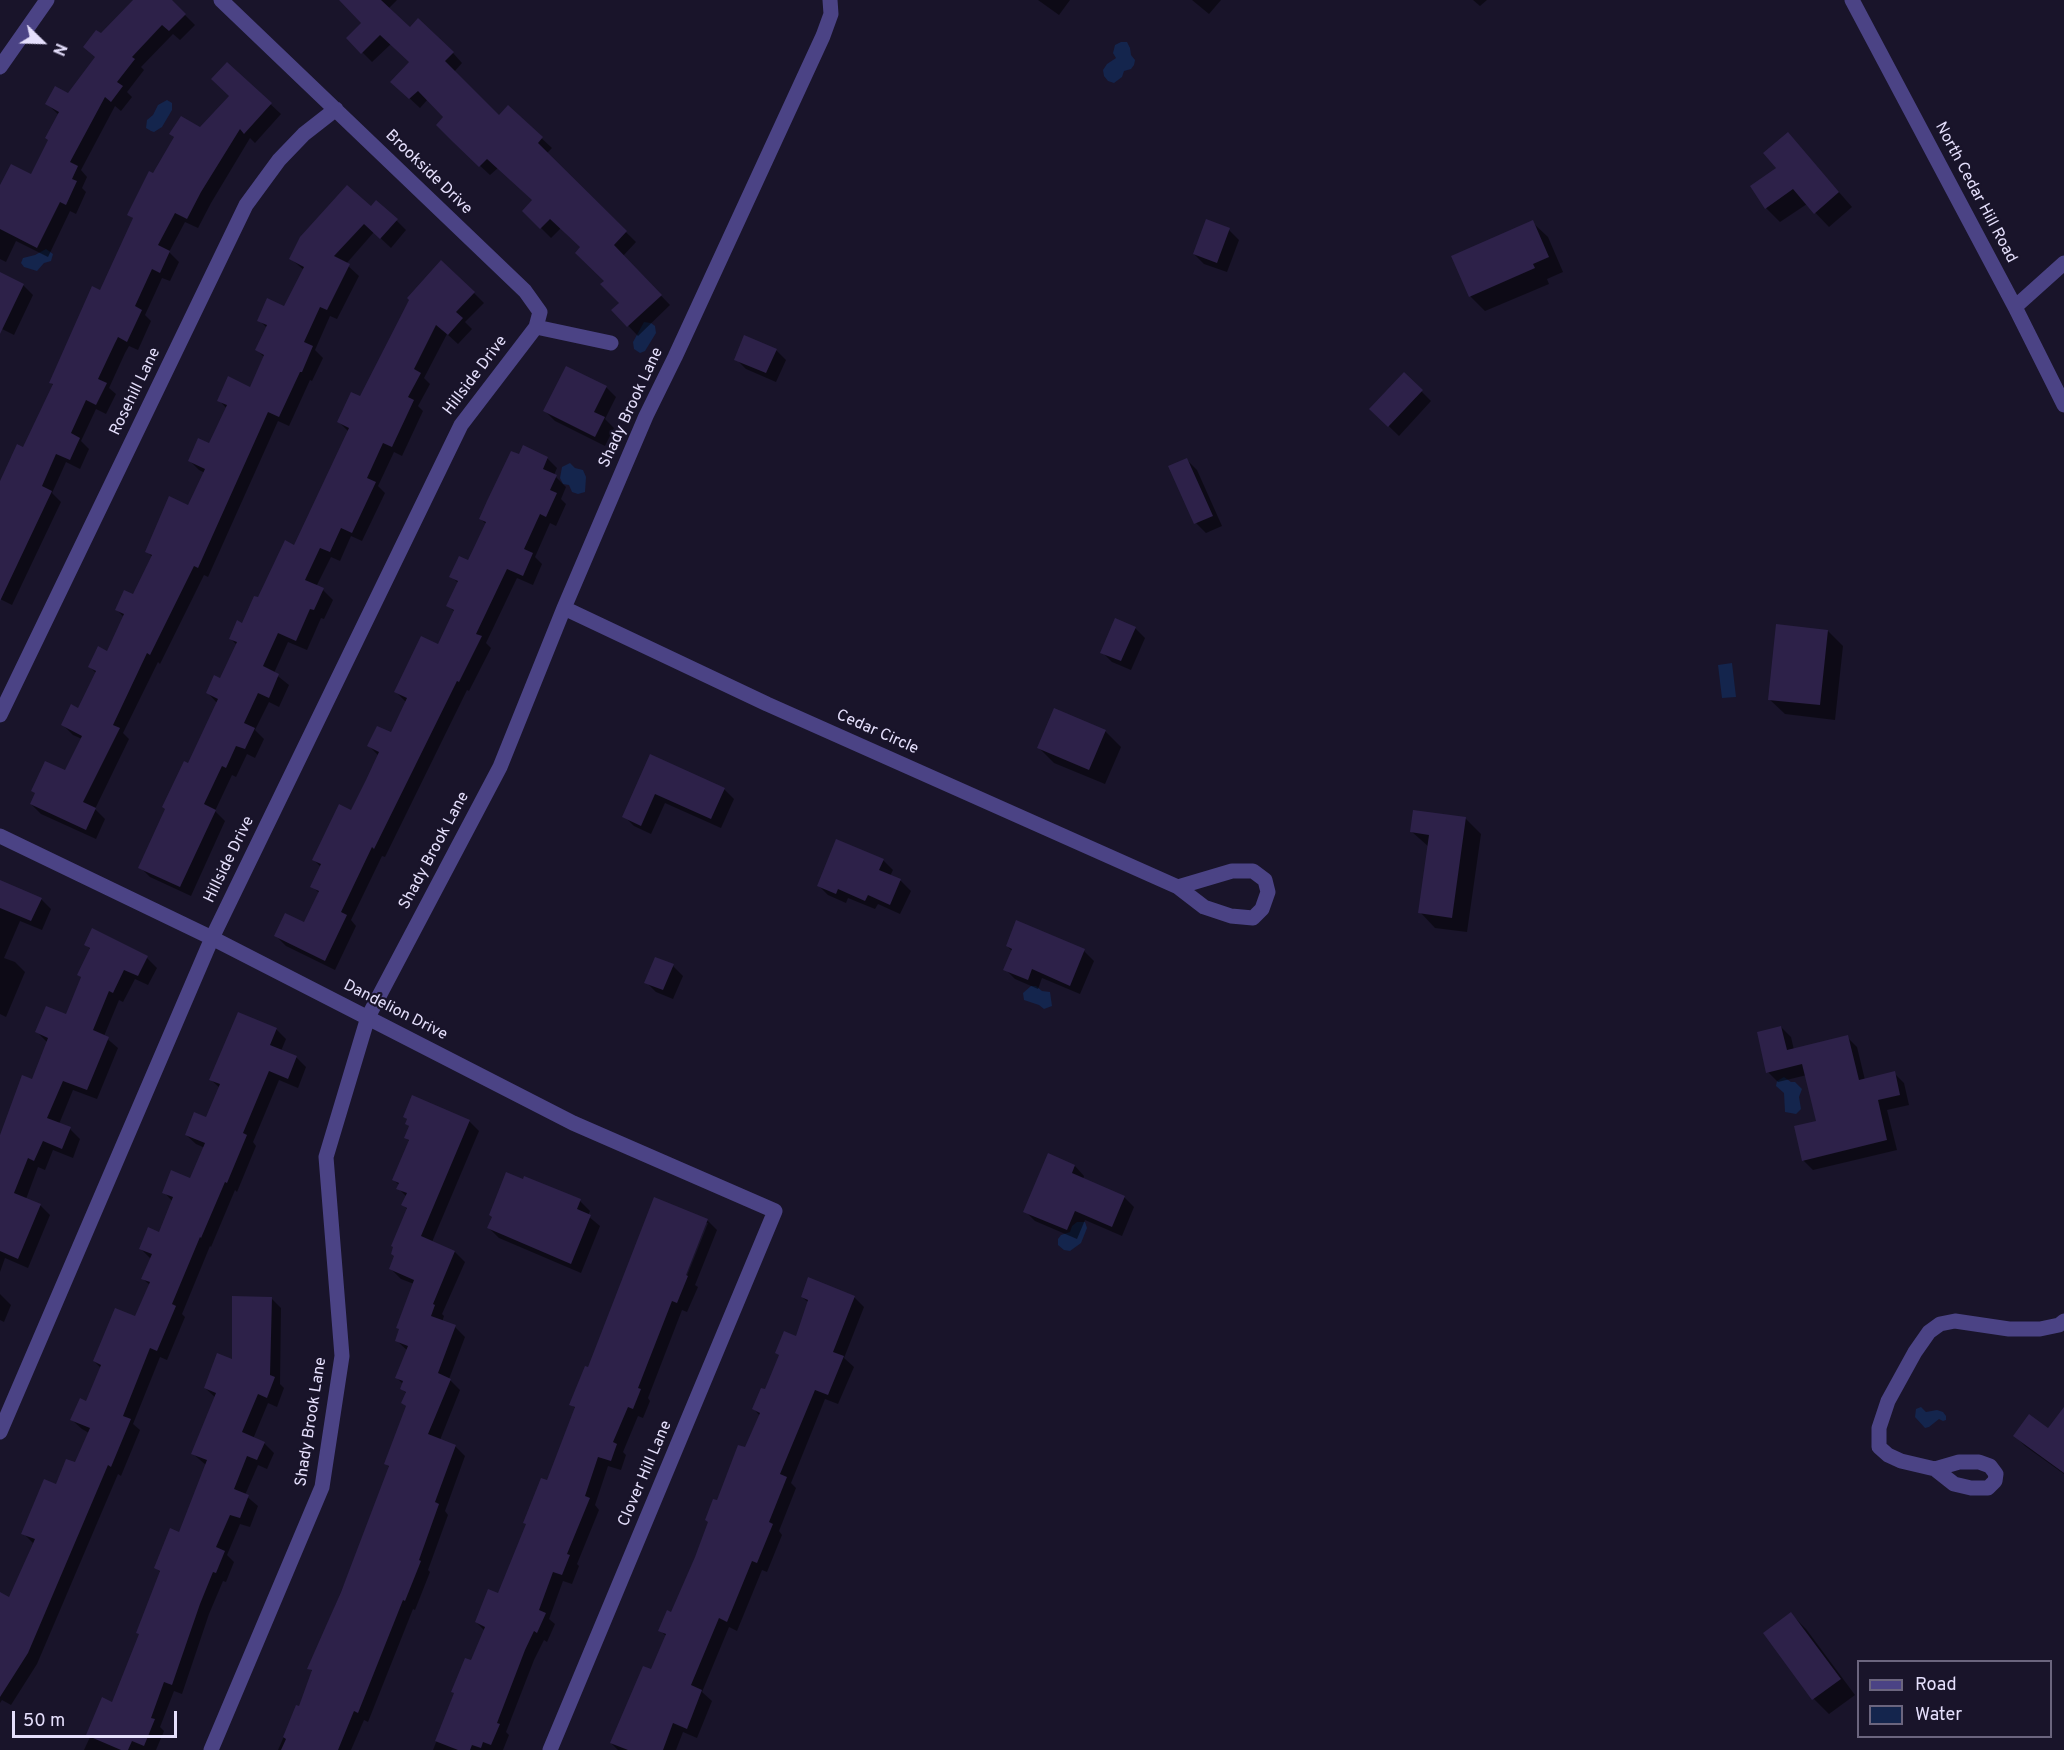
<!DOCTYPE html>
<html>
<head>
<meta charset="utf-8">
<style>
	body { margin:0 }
	#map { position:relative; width:2064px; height:1750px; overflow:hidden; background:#19142a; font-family:Overpass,sans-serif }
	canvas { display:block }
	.legend { position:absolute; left:1857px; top:1660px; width:195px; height:78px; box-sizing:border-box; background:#19142a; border:2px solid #6b657e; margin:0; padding:8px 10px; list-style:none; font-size:18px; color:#e5dffc }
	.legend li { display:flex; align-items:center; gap:12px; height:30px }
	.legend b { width:30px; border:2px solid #6b657e }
	.north { position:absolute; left:12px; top:12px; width:60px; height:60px; -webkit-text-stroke:4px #19142a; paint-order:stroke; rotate:113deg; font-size:16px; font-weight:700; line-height:24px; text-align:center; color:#e5dffc }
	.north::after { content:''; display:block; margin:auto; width:21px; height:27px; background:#e5dffc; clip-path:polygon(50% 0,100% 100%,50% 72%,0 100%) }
	.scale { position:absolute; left:12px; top:1711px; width:165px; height:27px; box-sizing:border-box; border:3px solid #e5dffc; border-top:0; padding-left:8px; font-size:18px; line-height:21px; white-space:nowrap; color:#e5dffc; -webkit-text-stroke:4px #19142a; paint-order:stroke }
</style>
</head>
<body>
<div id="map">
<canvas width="2064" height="1750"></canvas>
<ul class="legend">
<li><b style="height:8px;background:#4b4385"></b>Road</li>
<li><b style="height:16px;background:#14254d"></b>Water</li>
</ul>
<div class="north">N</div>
<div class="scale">50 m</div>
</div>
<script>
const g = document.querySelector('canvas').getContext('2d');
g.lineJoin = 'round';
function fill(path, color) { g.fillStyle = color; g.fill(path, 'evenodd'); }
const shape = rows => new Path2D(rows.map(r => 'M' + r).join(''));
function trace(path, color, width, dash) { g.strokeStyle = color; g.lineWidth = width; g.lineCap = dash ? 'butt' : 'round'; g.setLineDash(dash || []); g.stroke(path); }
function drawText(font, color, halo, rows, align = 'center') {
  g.font = font + ' Overpass,sans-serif'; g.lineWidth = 4.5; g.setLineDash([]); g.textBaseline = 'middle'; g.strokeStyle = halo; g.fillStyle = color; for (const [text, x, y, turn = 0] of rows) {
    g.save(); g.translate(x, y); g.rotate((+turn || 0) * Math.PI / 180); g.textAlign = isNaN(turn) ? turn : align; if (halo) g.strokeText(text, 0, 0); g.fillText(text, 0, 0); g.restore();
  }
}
const water = shape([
	[1121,42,1127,42,1130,48,1131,55,1135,60,1134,65,1131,69,1124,71,1122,77,1114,83,1108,81,1104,76,1103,70,1107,64,1116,58,1113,53,1115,45],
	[167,100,172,103,172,110,162,127,154,132,151,131,146,128,147,120,153,115,158,105],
	[46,249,53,254,51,261,44,263,37,271,24,267,21,263,23,258,35,255],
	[644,322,651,323,655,326,656,333,645,351,640,353,634,349,633,342],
	[570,463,575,468,583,470,586,477,585,492,578,494,572,492,569,485,563,484,560,478,562,467],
	[1732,663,1736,697,1722,698,1718,665],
	[1031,986,1036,986,1042,991,1050,992,1052,1006,1044,1009,1039,1005,1024,1000,1023,993],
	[1784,1077,1791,1082,1795,1082,1802,1089,1799,1097,1801,1109,1796,1114,1785,1112,1784,1093,1776,1086,1777,1081],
	[1077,1222,1085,1222,1087,1228,1081,1243,1070,1251,1064,1250,1058,1245,1058,1239,1061,1235,1070,1232,1072,1226],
	[1921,1407,1926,1412,1937,1410,1943,1412,1946,1416,1946,1420,1943,1421,1939,1419,1929,1427,1925,1428,1915,1417,1916,1409]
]);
const shadow = shape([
	[136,0,170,0,195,25,180,40,173,34,141,67,144,70,127,92,132,97,121,111,115,106,81,170,87,177,82,188,86,192,76,214,70,211,48,257,16,241,6,262,0,259,0,204,31,176,49,140,59,115,47,104,68,95,96,58,101,35],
	[342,0,397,0,388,9,410,30,453,53,462,63,454,72,499,117,508,107,552,148,546,154,636,242,623,256,670,305,638,336,613,310,621,303,582,247,561,228,551,238,524,211,534,201,498,168,490,175,464,151,446,117,428,99,420,108,392,82,411,62,391,44,372,62,348,38,363,23],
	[1038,0,1070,0,1059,15],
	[1192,0,1221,0,1209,14],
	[1473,0,1487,0,1480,6],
	[227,64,281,114,255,143,250,138,211,203,198,228,185,222,169,252,179,262,170,281,162,278,145,315,151,321,138,350,129,346,125,353,109,388,116,394,106,414,96,409,81,441,89,449,80,469,66,462,52,493,61,502,12,605,0,599,0,485,24,449,54,386,50,382,101,292,134,219,129,214,175,138,171,134,200,129,231,96],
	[1788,134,1852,207,1829,227,1807,204,1780,222,1766,208],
	[371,208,397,221,406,230,391,248,374,232,346,264,359,276,337,319,330,316,315,350,323,358,312,381,310,380,289,426,278,421,208,577,204,575,160,664,158,662,123,733,129,739,95,809,105,819,96,839,41,814,31,804,66,772,82,739,73,735,63,725,79,710,96,673,90,667,108,653,124,617,117,610,134,596,152,557,147,551,189,507,205,473,199,470,189,460,210,445,227,409,219,400,251,389,265,358,257,350,267,328,259,320,284,308,304,270,291,259],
	[1532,222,1548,237,1563,272,1547,279,1549,284,1485,311,1470,296],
	[1229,230,1239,240,1227,272,1204,264,1194,254],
	[0,274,23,285,33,295,14,335,0,328],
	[474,293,484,303,465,322,472,329,458,344,447,334,424,378,430,384,418,406,423,411,402,456,394,452,378,486,385,493,362,541,351,536,340,561,331,557,316,587,323,590,333,600,324,619,321,618,307,650,288,642,274,673,289,685,279,707,269,702,255,730,264,739,255,758,247,754,236,777,232,775,215,811,225,821,191,896,150,877,140,867,217,703,208,693,221,680,237,645,231,639,243,625,294,547,349,432,339,422,361,398,411,300],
	[776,350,786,360,776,382,746,369,736,359],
	[1404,374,1431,401,1399,436,1371,409],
	[606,387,616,397,605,419,614,428,605,446,555,421,545,411],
	[519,456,547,458,557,468,554,475,566,487,561,499,566,504,556,526,550,523,535,557,542,564,533,585,517,578,486,643,491,648,469,691,467,690,385,857,382,856,351,920,356,926,335,970,286,946,276,936,305,924,320,894,312,886,321,867,314,860,352,812,379,756,369,746,391,734,406,702,396,692,439,646,455,612,448,606,459,584,451,576,469,562,487,525,481,519],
	[1187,460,1197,470,1222,526,1206,533,1196,523,1170,467],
	[1135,628,1145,638,1131,670,1112,662,1102,652],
	[1828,631,1843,646,1835,720,1785,714,1769,699],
	[1105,731,1121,747,1105,784,1054,763,1038,747],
	[651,756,724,789,734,799,721,828,665,803,651,834,634,826,624,816],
	[1466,819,1481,834,1467,932,1435,928,1420,912,1429,847,1412,832],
	[883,860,893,870,890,876,901,881,911,891,900,914,878,904,875,909,848,898,846,903,828,895,818,885],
	[0,882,41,899,51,909,42,930,20,921,4,958,15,962,25,972,6,1017,0,1014],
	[1017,922,1084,951,1094,961,1080,994,1042,978,1038,989,1015,979,1005,969,1012,951,1007,946],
	[93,930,147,958,157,968,148,985,135,979,123,1002,119,1000,104,1036,118,1048,97,1099,73,1090,59,1124,70,1129,80,1139,73,1158,53,1150,45,1170,38,1167,26,1199,40,1205,50,1215,28,1268,5,1258,0,1272,0,1138,33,1081,48,1043,37,1032,67,1016,91,950,86,945],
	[673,966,683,976,673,999,656,992,646,982],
	[1781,1027,1791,1037,1794,1050,1847,1037,1857,1047,1865,1080,1894,1073,1904,1083,1909,1105,1887,1110,1897,1150,1813,1170,1803,1160,1818,1122,1807,1075,1778,1082,1768,1072],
	[276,1029,286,1039,281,1051,296,1057,306,1067,298,1088,279,1080,253,1142,256,1146,237,1192,235,1190,211,1247,210,1246,182,1314,185,1317,167,1360,160,1357,133,1424,140,1430,121,1476,118,1474,37,1664,11,1705,2,1700,0,1703,0,1594,10,1599,33,1543,23,1533,57,1486,76,1464,89,1433,82,1429,72,1420,87,1403,101,1368,94,1361,136,1318,150,1285,143,1279,151,1259,141,1249,160,1234,173,1202,164,1192,191,1180,205,1148,196,1144,186,1135,206,1119,220,1088,211,1080],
	[404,1116,469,1121,479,1131,432,1242,455,1252,465,1262,442,1314,444,1316,442,1322,455,1327,465,1337,449,1379,460,1390,440,1440,455,1446,465,1456,445,1511,448,1515,428,1570,430,1572,415,1610,413,1609,368,1722,364,1720,351,1750,278,1750,297,1707,300,1708,313,1672,309,1668,366,1532,390,1468,386,1464,407,1407,403,1403,407,1394,402,1389,403,1384,396,1377,408,1351,397,1341,414,1284,401,1279,391,1269,408,1210,403,1205,407,1197,398,1188,399,1185,394,1180,410,1142,406,1138,410,1127,407,1124,408,1120],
	[1075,1166,1084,1176,1083,1179,1124,1197,1134,1207,1122,1236,1085,1220,1077,1239,1035,1221,1025,1211],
	[655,1199,707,1220,717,1230,695,1285,698,1287,687,1312,682,1310,648,1398,650,1401,643,1418,638,1416,623,1452,626,1455,621,1470,608,1466,595,1505,599,1510,577,1564,579,1566,572,1584,563,1581,549,1619,555,1624,547,1642,544,1640,534,1660,506,1732,509,1735,503,1750,433,1750,455,1694,453,1692,466,1660,472,1662,485,1631,476,1622,489,1591,499,1595,527,1525,525,1522,542,1480,548,1482,576,1409,571,1404,586,1368,589,1369],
	[705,1223,708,1223,684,1283,681,1281],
	[580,1201,590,1211,588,1216,600,1226,581,1273,499,1238,489,1228],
	[0,1294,11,1305,4,1322,0,1320],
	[802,1297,854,1297,864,1307,844,1358,854,1367,838,1404,825,1399,791,1483,796,1488,779,1531,782,1535,767,1572,762,1570,737,1631,729,1627,702,1692,712,1701,697,1738,683,1732,676,1750,618,1750,611,1743,652,1671,667,1637,660,1630,672,1614,718,1502,746,1449,760,1416,754,1409,797,1338,809,1303],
	[271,1298,281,1308,280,1384,284,1388,277,1407,268,1403,253,1439,264,1443,274,1453,267,1469,258,1465,245,1495,258,1506,250,1527,240,1524,227,1555,234,1562,226,1582,223,1581,209,1614,182,1694,174,1691,160,1727,164,1731,156,1750,84,1750,90,1737,87,1735,113,1704,140,1635,161,1573,156,1568,180,1534,206,1465,193,1454,216,1398,205,1388,233,1361],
	[2064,1429,2064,1474,2025,1446,2015,1436],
	[1791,1614,1806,1629,1855,1695,1829,1714,1814,1699]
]);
const building = shape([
	[133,0,172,0,186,14,169,31,162,25,132,57,135,59,117,82,123,86,111,102,105,97,70,162,78,166,72,179,77,181,66,205,60,202,37,248,0,229,0,185,11,164,31,174,48,140,45,138,59,112,45,104,55,86,68,93,95,57,83,47,96,30,101,33],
	[339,0,381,0,410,27,418,18,454,52,445,61,499,115,508,105,543,137,538,143,627,231,614,245,662,295,627,327,611,310,619,303,600,284,604,281,575,253,580,247,550,219,540,229,522,211,532,200,487,159,479,167,453,142,436,125,443,117,418,91,409,99,390,82,409,62,380,35,361,54,346,38,361,23],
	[227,62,272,103,244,134,240,129,201,192,187,219,175,213,158,245,170,251,160,273,152,269,135,306,142,310,127,342,118,337,115,343,98,379,107,383,96,405,86,400,71,433,80,438,70,460,56,454,42,486,52,491,0,601,0,481,17,444,23,447,53,384,49,383,92,286,100,290,133,218,127,215,149,171,153,173,174,137,169,134,181,116,200,127,229,96,211,79],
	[1788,132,1839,192,1814,214,1793,189,1765,209,1750,186,1776,168,1763,153],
	[347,185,371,206,376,200,398,219,380,239,364,224,334,256,350,264,327,310,320,307,304,342,313,346,302,372,300,372,279,417,268,412,198,568,194,566,150,655,147,653,113,725,120,728,83,802,96,808,86,830,30,804,35,793,31,791,45,761,65,770,82,736,61,725,71,704,78,708,96,671,88,667,98,646,107,651,124,614,115,610,124,590,133,594,152,555,145,552,169,496,188,505,205,469,188,461,198,438,209,443,227,405,217,401,228,376,250,387,264,355,255,350,267,325,257,321,267,298,284,306,304,267,289,259,300,237],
	[1206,219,1230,228,1217,263,1193,254],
	[1533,220,1549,257,1533,264,1535,268,1469,297,1451,256],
	[441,260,475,292,456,312,463,318,448,335,436,325,414,369,421,373,408,397,414,400,392,447,383,443,367,478,376,482,352,533,341,528,330,552,320,548,305,580,324,588,314,610,310,609,296,641,278,633,263,666,279,674,269,698,258,693,244,723,255,728,245,749,236,746,226,768,222,766,204,804,216,810,180,887,138,868,165,809,162,807,184,761,188,763,218,699,206,693,214,675,220,678,237,642,229,639,237,620,242,623,254,596,258,597,285,540,294,545,349,428,337,422,351,392,360,396,409,300,407,298],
	[0,272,24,284,0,334],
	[744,335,777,349,766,373,734,360],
	[566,366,607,386,594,412,605,417,595,437,543,411],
	[1404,372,1423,390,1388,427,1369,409],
	[523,445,548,457,543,469,557,475,550,490,557,493,546,517,540,514,524,549,533,553,523,576,507,569,476,634,482,636,459,682,457,681,374,849,372,847,341,912,347,915,325,961,274,936,285,913,304,922,319,891,310,887,321,864,312,860,339,804,351,810,366,780,379,752,367,746,377,726,391,732,407,698,394,692,421,636,438,644,454,610,446,606,458,581,449,577,459,556,468,560,486,522,479,519,487,501,511,451,519,454],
	[1187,458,1213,516,1194,524,1168,466],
	[1115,618,1136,627,1121,661,1100,653],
	[1776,624,1828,630,1820,705,1768,700],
	[1054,708,1106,730,1089,770,1037,748],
	[650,754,725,788,711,819,655,794,641,826,622,817],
	[1413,810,1466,817,1452,918,1418,913,1429,835,1410,832],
	[836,839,884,859,879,870,901,879,890,905,868,895,865,901,838,889,836,894,817,886],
	[0,880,42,898,31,921,0,908],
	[1016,920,1085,949,1070,986,1032,969,1028,980,1003,970,1012,949,1006,946],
	[92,928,148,956,138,976,124,970,113,993,109,991,93,1030,109,1037,87,1090,63,1081,47,1118,71,1127,62,1149,43,1141,34,1161,28,1158,14,1193,41,1204,18,1259,0,1251,0,1135,22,1075,32,1079,48,1038,35,1032,46,1006,66,1014,81,977,77,975,90,948,84,945],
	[655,957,674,964,663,990,644,983],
	[238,1012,277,1028,270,1045,297,1056,288,1079,269,1071,243,1133,247,1135,227,1183,225,1182,201,1238,200,1237,172,1304,176,1306,157,1351,150,1348,123,1416,131,1419,111,1467,108,1465,28,1653,0,1697,0,1592,9,1597,35,1539,21,1534,44,1479,56,1484,66,1459,75,1462,90,1428,70,1420,80,1398,86,1401,101,1365,93,1361,115,1308,135,1316,150,1282,141,1279,152,1254,139,1249,148,1227,159,1232,173,1197,162,1193,171,1170,190,1178,205,1143,185,1135,194,1112,206,1117,220,1084,209,1080],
	[1781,1026,1787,1050,1848,1035,1859,1080,1895,1071,1900,1095,1878,1100,1887,1140,1802,1161,1794,1126,1816,1121,1802,1064,1766,1073,1757,1032],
	[412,1095,470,1120,421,1236,455,1251,433,1304,435,1305,431,1316,456,1325,438,1373,451,1379,428,1434,456,1445,435,1502,439,1504,419,1560,421,1561,405,1601,403,1600,358,1713,354,1711,338,1750,281,1750,286,1739,283,1737,296,1705,299,1706,312,1670,307,1669,341,1592,389,1466,384,1464,406,1406,401,1403,406,1392,400,1389,403,1381,395,1378,408,1346,395,1341,399,1329,396,1328,414,1280,389,1269,394,1256,391,1254,393,1247,391,1246,407,1208,401,1205,407,1193,396,1189,399,1183,392,1180,409,1140,404,1138,409,1126,405,1124,407,1119,403,1117],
	[1048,1153,1075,1165,1072,1173,1125,1196,1112,1227,1075,1211,1067,1230,1023,1212],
	[506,1172,523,1179,524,1176,581,1199,577,1209,591,1215,571,1264,487,1228,492,1217,489,1215],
	[654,1197,708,1219,686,1275,688,1276,677,1303,672,1301,638,1388,641,1389,633,1409,628,1407,613,1442,617,1444,611,1461,598,1457,585,1496,590,1498,567,1554,570,1555,562,1575,553,1572,539,1610,546,1613,537,1633,534,1631,525,1650,497,1723,500,1724,491,1745,483,1742,481,1748,472,1745,470,1750,458,1750,435,1741,454,1693,451,1692,465,1658,471,1660,485,1627,475,1622,488,1589,498,1593,526,1524,523,1523,541,1478,547,1480,575,1407,569,1405,585,1366,588,1367],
	[808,1277,855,1296,833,1352,844,1356,828,1395,815,1390,780,1474,787,1477,769,1522,773,1524,757,1563,752,1561,727,1622,719,1618,691,1685,702,1690,687,1729,673,1723,663,1750,628,1750,610,1743,643,1666,651,1669,666,1634,658,1631,667,1610,671,1612,695,1557,708,1522,705,1520,713,1499,717,1500,738,1445,745,1447,760,1413,752,1409,761,1388,765,1389,779,1355,775,1353,784,1331,796,1336,808,1300,801,1297],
	[232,1296,272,1297,270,1375,275,1377,267,1398,258,1394,242,1432,265,1442,257,1460,247,1456,234,1489,249,1495,240,1518,230,1515,216,1547,225,1551,216,1573,213,1572,200,1604,172,1685,164,1682,151,1718,155,1719,144,1746,132,1741,128,1750,121,1750,86,1735,102,1697,112,1702,139,1634,136,1633,160,1571,154,1568,170,1528,179,1532,207,1460,191,1454,216,1393,204,1388,217,1353,232,1359],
	[2064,1407,2064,1473,2013,1436,2029,1414,2048,1428],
	[1791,1612,1841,1679,1812,1700,1763,1633]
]);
const minor = shape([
	[1852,0,2015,307,2064,405],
	[0,67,47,0],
	[2015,307,2064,263],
	[536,327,611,343],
	[564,608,767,704,1178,887,1204,907,1231,916,1253,918,1262,909,1268,892,1265,880,1253,871,1232,871,1178,887],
	[0,715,246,205,279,160,304,134,336,109],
	[0,836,212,938,573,1123,775,1211,550,1750],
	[0,1432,212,938,461,425,536,327,540,312,525,291,221,0],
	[1935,1469,1959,1462,1979,1462,1990,1466,1996,1474,1995,1481,1988,1488,1971,1488,1954,1484,1935,1469,1901,1461,1888,1455,1879,1447,1879,1428,1888,1401,1915,1352,1929,1332,1940,1324,1955,1321,2009,1329,2040,1329,2059,1325,2064,1321],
	[211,1750,322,1487,342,1356,326,1157,368,1017,500,767,564,608,646,416,675,357,823,36,831,14,830,0]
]);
const streetNames = [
	["Brookside Drive",428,173,44],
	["North Cedar Hill Road",1975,193,62],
	["Hillside Drive",476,376,-53],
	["Rosehill Lane",136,392,-64],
	["Shady Brook Lane",632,408,-65],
	["Cedar Circle",877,733,24],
	["Shady Brook Lane",435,851,-62],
	["Hillside Drive",230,860,-64],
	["Dandelion Drive",395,1011,27],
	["Shady Brook Lane",312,1422,-81],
	["Clover Hill Lane",646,1474,-67]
];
fill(water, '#14254d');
fill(shadow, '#0007');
fill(building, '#2d2149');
trace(minor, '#4b4385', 15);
drawText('16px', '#e5dffc', '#19142a', streetNames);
</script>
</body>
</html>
